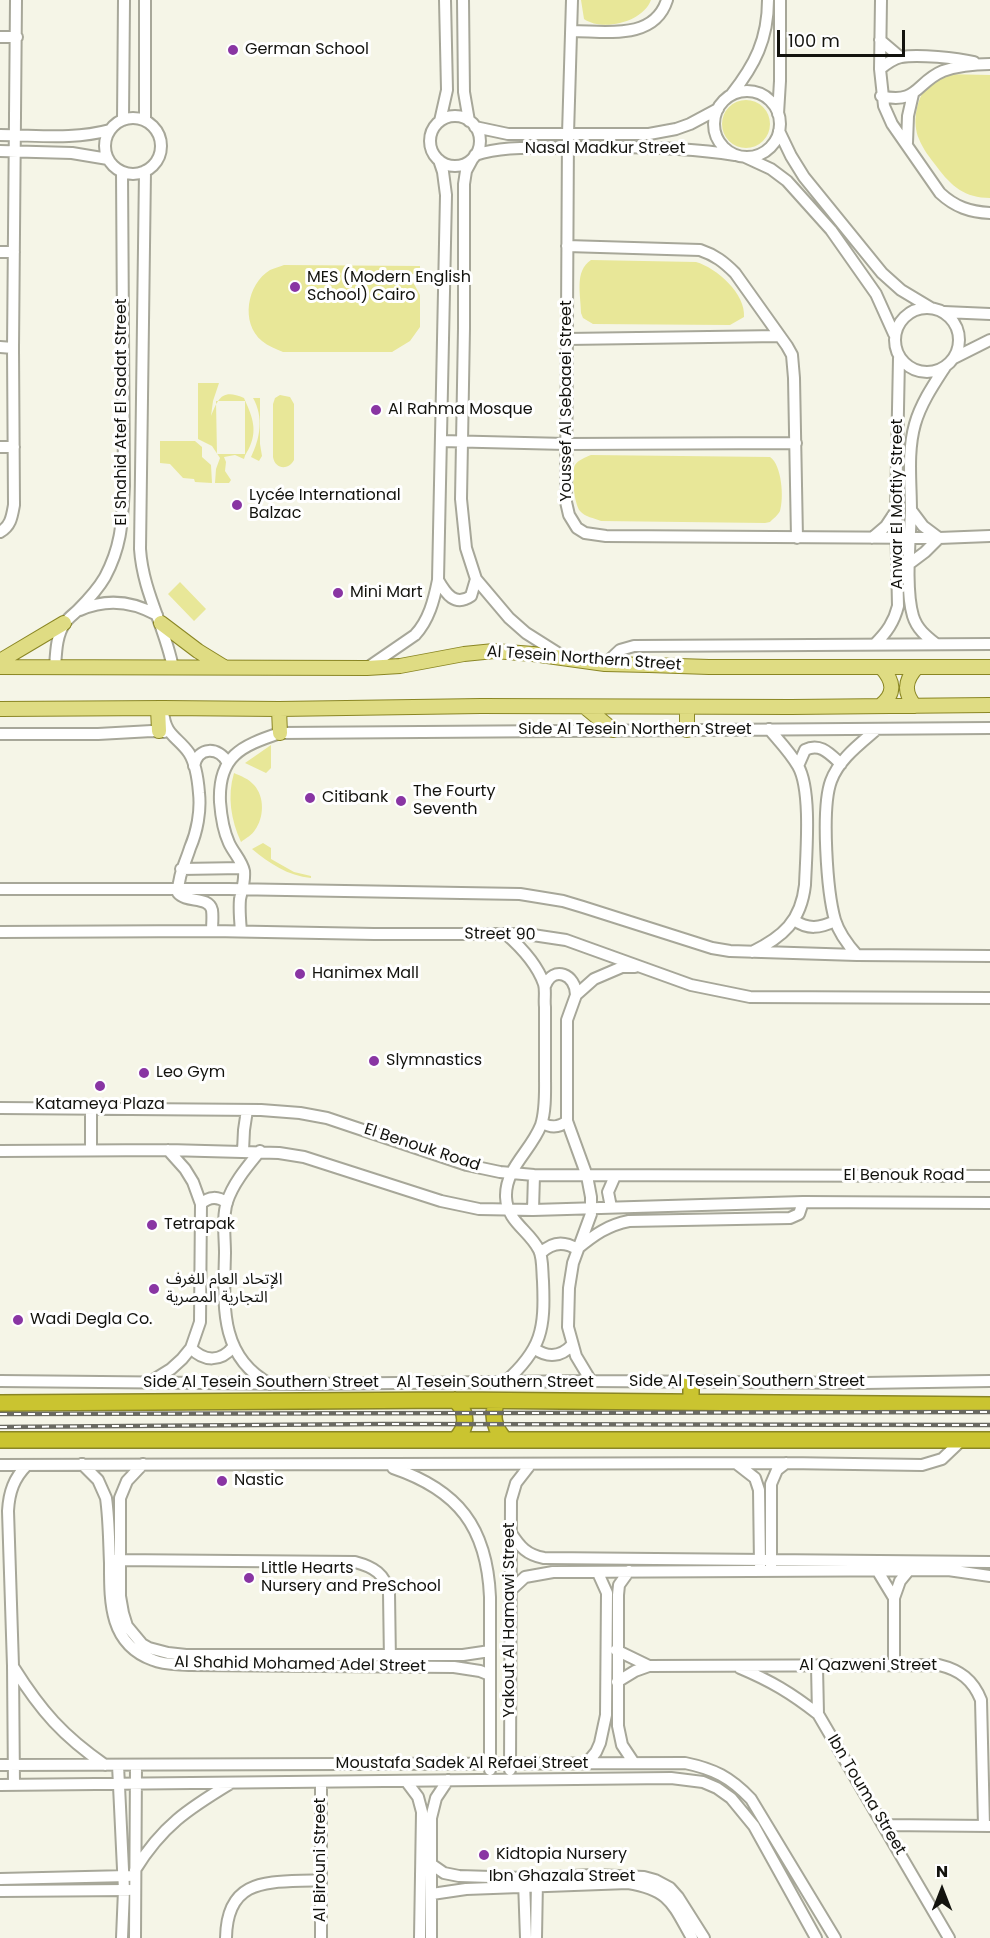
<!DOCTYPE html>
<meta charset="utf-8">
<style>
body{margin:0}
#map{position:relative;width:990px;height:1938px;overflow:hidden;background:#f5f5e7;font-family:Poppins,sans-serif}
canvas{display:block}
.north{position:absolute;left:912px;top:1860px;width:60px;height:60px;-webkit-text-stroke:4px #fff;paint-order:stroke;rotate:0deg;font-size:16px;font-weight:700;line-height:24px;text-align:center;color:#13130e}
.north::after{content:'';display:block;margin:auto;width:21px;height:27px;background:#13130e;clip-path:polygon(50% 0,100% 100%,50% 72%,0 100%)}
.scale{position:absolute;left:777px;top:30px;width:128px;height:27px;box-sizing:border-box;border:3px solid #13130e;border-top:0;padding-left:8px;font-size:18px;line-height:21px;white-space:nowrap;color:#13130e;-webkit-text-stroke:4px #fff;paint-order:stroke}
</style>
<div id="map">
<canvas width="990" height="1938"></canvas>
<div class="north">N</div>
<div class="scale">100 m</div>
</div>
<script>
const c = document.querySelector('canvas').getContext('2d');
c.lineJoin = 'round';
function fill(path, color) {
  c.fillStyle = color;
  c.fill(path, 'evenodd');
}
function strokePath(path, color, width, dash) {
  c.strokeStyle = color;
  c.lineWidth = width;
  c.lineCap = dash ? 'butt' : 'round';
  c.setLineDash(dash || []);
  c.stroke(path);
}
function drawText(font, color, halo, rows, align = 'center') {
  c.font = font + ' Poppins,"Noto Sans Arabic",sans-serif';
  c.lineWidth = 6;
  c.setLineDash([]);
  c.textBaseline = 'middle';
  c.strokeStyle = halo;
  c.fillStyle = color;
  for (const [text, x, y, turn = 0] of rows) {
    c.save();
    c.translate(x, y);
    c.rotate((+turn || 0) * Math.PI / 180);
    c.textAlign = isNaN(turn) ? turn : align;
    if (halo) c.strokeText(text, 0, 0);
    c.fillText(text, 0, 0);
    c.restore();
  }
}
fill(new Path2D(`
 M581,0H651C643,22 603,32 584,19Z
 M942,74L990,75V198C965,198 951,186 937,167C930,158 923,149 919,139C912,123 916,100 927,86C930,81 937,78 942,74Z
 M722 124a24 24 0 1 1 48 0a24 24 0 1 1-48 0Z
 M591,260L696,262C717,268 746,294 744,317L730,325L593,324L583,318L581,313C581,295 574,271 591,260Z
 M284,265L420,266V274H405L413,282L420,295V327L410,341L392,352H283C276,349 268,346 262,341C240,323 247,284 270,270C274,268 280,267 284,265Z
 M198,383H219L213,401L211,416C218,400 221,388 244,398C251,414 258,428 250,446C248,451 245,454 244,459L235,455L224,457L226,462L225,471L231,480L229,483H215L216,469L220,458L212,446L198,439ZM216,401H245V454H217Z
 M280,395L290,397L294,404V460C288,471 275,469 273,457V404L275,398Z
 M253,398H260V444L262,456L259,461L251,457C260,439 264,417 253,398Z
 M160,441H195L202,447V457L211,465L212,483L195,482L194,479L183,478L170,464L160,463Z
 M591,455L770,457C782,465 784,498 780,511C778,515 773,519 770,522L765,523L601,521C594,518 585,517 580,511C574,504 571,472 575,465C578,460 586,457 591,455Z
 M180,582L206,609L194,621L168,594Z
 M271,745V768L266,773L245,763Z
 M234,773C241,776 249,779 254,785C265,797 264,818 255,830C252,835 246,838 241,842C231,820 227,796 234,773Z
 M263,843L271,848V859L294,872L311,876V878C288,876 269,863 252,849Z`), '#e8e798');
const minor = new Path2D(`
 M145,0V120
 M463,0L464,92L469,121
 M572,0L568,134L566,502L569,515L577,528L585,533L606,536L939,538L990,536
 M881,0L880,69L884,106L892,124L940,193C955,207 970,212 990,213
 M572,31C605,31 654,41 667,0
 M0,37H17
 M880,40L900,57
 M880,69C886,64 892,59 901,57C918,54 957,58 974,62
 M714 124a33 33 0 1 1 66 0a33 33 0 1 1-66 0Z
 M731,95C755,65 768,39 768,0
 M881,96C918,105 916,82 943,71C957,66 975,64 990,64
 M778,114L780,81V0
 M430 141a25 25 0 1 1 50 0a25 25 0 1 1-50 0Z
 M105 146a28 28 0 1 1 56 0a28 28 0 1 1-56 0Z
 M123,120L124,0
 M440,121L447,90L445,0
 M475,127L508,134H649L676,129L690,124L718,109
 M779,131L791,156L804,177L882,273L901,290L931,308
 M0,135C37,135 73,140 110,130
 M907,143L908,116L913,94
 M0,151L72,153L108,159
 M475,155C502,146 530,148 557,148C616,146 677,146 735,155
 M745,157L771,169L787,181L831,230L876,294L894,334
 M473,158L466,171L464,184V328L461,499L466,548L476,579L509,618L526,633L564,657
 M145,171L140,549C143,593 165,626 173,668
 M567,246L700,250C715,255 724,262 735,273L787,346L792,355L794,378L797,538
 M0,252H14
 M895 340a32 32 0 1 1 64 0a32 32 0 1 1-64 0Z
 M944,312L990,314
 M567,339L780,336
 M0,347L13,348
 M954,358L990,340
 M441,441L566,444L796,443
 M0,447H14
 M0,532C11,526 12,516 14,505L13,348L16,0
 M872,538L886,526L896,511
 M909,564L925,552L939,538L923,526L911,510
 M438,580C446,594 455,607 471,596L476,579
 M80,610C107,598 132,601 157,615
 M875,644C887,632 894,622 898,606L896,511L899,358
 M936,644C926,636 917,629 913,616C905,589 910,540 911,511C911,482 907,452 915,424C921,403 934,384 945,367
 M605,664L620,650L634,646L990,644
 M55,668C56,654 56,635 65,623C68,618 74,614 78,610C88,600 98,589 105,577C122,545 122,522 124,486L122,172
 M367,668L415,635C429,620 434,600 438,580L446,195L443,172L439,160
 M163,711C165,736 177,736 189,753C196,764 198,780 199,793C201,811 197,832 190,848C185,864 178,876 178,893C186,903 209,896 212,910C213,917 212,924 212,931
 M0,734H98L152,731L164,732
 M194,766C198,746 219,747 227,762
 M798,766L805,750C820,742 830,754 841,764
 M181,869L243,868
 M0,889H228L520,894L563,901L583,907L712,948L730,951L857,955L990,956
 M794,920C808,930 820,928 835,921
 M241,931C240,920 239,910 240,899C242,890 245,881 244,871C242,861 233,852 229,843C223,830 221,815 220,802C218,756 241,746 280,733L990,728
 M0,932L212,931L374,934H526L566,940L691,985L750,997L990,998
 M752,952C783,937 801,921 805,885C806,856 812,790 798,766C790,752 779,741 769,729
 M857,955C848,945 839,933 835,920C827,892 821,808 831,781C839,759 860,744 877,729
 M545,986C553,965 576,974 576,995
 M0,1108L261,1110L300,1113L327,1118L467,1165L500,1172L534,1175L990,1176
 M91,1109V1150
 M542,1123C551,1128 559,1128 567,1121
 M0,1151L168,1150L279,1153L304,1157L441,1201L479,1209L533,1210L803,1202L990,1203
 M243,1151L244,1130L247,1110
 M260,1151C247,1167 233,1183 227,1202C222,1217 225,1237 225,1253C224,1303 218,1356 270,1384
 M201,1204C209,1196 218,1196 227,1203
 M611,1207L608,1192L615,1176
 M533,1210L534,1175
 M541,1253C552,1242 564,1241 577,1249C594,1235 608,1225 629,1221L790,1218L799,1214L803,1202
 M191,1348C204,1362 221,1362 233,1347
 M535,1349C548,1358 561,1357 572,1345
 M0,1381L302,1384L591,1381L865,1383L990,1381
 M591,1381L576,1356L568,1327L569,1288L573,1263L591,1214V1197L587,1176L567,1121V1020L576,995L594,979L622,967H635
 M150,1382L171,1369L182,1359L191,1348L200,1322L201,1204L193,1182L185,1169L168,1150
 M505,1382C542,1349 545,1329 543,1281C542,1271 543,1258 539,1250C529,1230 507,1222 506,1197C505,1168 531,1151 541,1125C546,1110 545,1091 545,1075C545,1052 545,1030 545,1007C544,1000 546,991 544,984C537,964 522,948 506,934
 M82,1464L98,1480L106,1498C109,1519 109,1541 110,1563C110,1602 109,1644 153,1660C164,1665 177,1664 189,1665L454,1667L480,1671L490,1675
 M143,1464L127,1481L120,1498V1596L123,1613L127,1626L142,1644L149,1648L168,1653L186,1655H463L490,1651
 M737,1464L755,1478L759,1490L760,1565
 M0,1465L786,1463L922,1465L942,1459L963,1439
 M393,1468C458,1490 487,1527 490,1597V1770
 M511,1533C520,1547 527,1555 544,1558L990,1562
 M115,1560L355,1562C374,1567 385,1574 389,1593L390,1662
 M771,1565V1484L777,1470L786,1463
 M877,1570L894,1598
 M629,1571L619,1585L618,1595V1726L622,1745L634,1763
 M510,1591L525,1577L553,1572L948,1570L990,1576
 M616,1650L649,1666
 M894,1665V1598L900,1581L909,1570
 M817,1666L818,1714
 M14,1668C41,1711 63,1736 105,1765
 M740,1668C771,1681 791,1693 818,1714L949,1938
 M617,1682L635,1671L649,1666L939,1665C960,1670 973,1680 981,1700L984,1826
 M587,1763L596,1752L600,1743L606,1715L607,1593L598,1573
 M0,1765L685,1763C714,1769 730,1777 751,1799L835,1938
 M118,1765L124,1890L122,1938
 M510,1770L511,1500L516,1483L530,1465
 M406,1781L418,1797L422,1812L420,1938
 M321,1782V1938
 M0,1785L671,1778L703,1782L717,1788L731,1798L754,1826L816,1938
 M14,1785L13,1666L8,1511C9,1492 14,1478 27,1465
 M883,1825L990,1826
 M431,1864L444,1873L459,1876L524,1878L594,1875L644,1877L655,1880L670,1888L678,1897L704,1938
 M135,1870C162,1826 188,1809 231,1783
 M0,1879L128,1876
 M524,1881L526,1938
 M0,1891L129,1890
 M432,1894L466,1889L628,1883C670,1890 672,1903 692,1938
 M135,1938L136,1765
 M226,1938C227,1874 273,1883 321,1880
 M431,1938V1818L436,1798L448,1780
 M536,1938L537,1881`);
const major = new Path2D(`
 M161,623L198,651L224,667
 M0,661L64,623
 M0,667L367,668L400,666L464,654L494,651L533,654L605,664L649,665L709,667H990
 M880,706C896,694 894,681 881,667
 M915,706C903,692 905,680 917,667
 M585,707L613,730
 M687,707V730
 M158,708L159,731
 M0,709L163,708L279,709L481,706L791,707L990,705
 M279,709L280,733`);
const highway = new Path2D(`
 M455,1400C468,1412 468,1428 455,1440
 M497,1401C491,1416 494,1428 505,1440
 M691,1402V1382
 M0,1403L455,1400L990,1405
 M0,1440H990`);
strokePath(minor, '#a7a799', 14);
strokePath(major, '#8a8624', 16);
strokePath(highway, '#8a8624', 18);
strokePath(minor, '#fff', 10);
strokePath(major, '#dfdc83', 14);
strokePath(highway, '#cac430', 15);
const rail = new Path2D(`
 M0,1414L990,1412
 M0,1427L383,1424L990,1425`);
strokePath(rail, '#6a6a62', 4.5);
strokePath(rail, '#fff', 2, [7]);
for (const [x, y, r, color] of [
 [233,50,6,"#8935a3"],
 [295,287,6,"#8935a3"],
 [376,410,6,"#8935a3"],
 [237,505,6,"#8935a3"],
 [338,593,6,"#8935a3"],
 [310,798,6,"#8935a3"],
 [401,801,6,"#8935a3"],
 [300,974,6,"#8935a3"],
 [374,1061,6,"#8935a3"],
 [144,1073,6,"#8935a3"],
 [100,1086,6,"#8935a3"],
 [152,1225,6,"#8935a3"],
 [154,1289,6,"#8935a3"],
 [18,1320,6,"#8935a3"],
 [222,1481,6,"#8935a3"],
 [249,1578,6,"#8935a3"],
 [484,1855,6,"#8935a3"]
]) {
  const dot = new Path2D();
  dot.arc(x, y, r, 0, 2 * Math.PI);
  c.fillStyle = color;
  c.fill(dot);
  strokePath(dot, '#fff', 2);
}
drawText('16px', '#13130e', '#fff', [
 ["German School",245,50],
 ["MES (Modern English",307,278],
 ["School) Cairo",307,296],
 ["Al Rahma Mosque",388,410],
 ["Lycée International",249,496],
 ["Balzac",249,514],
 ["Mini Mart",350,593],
 ["The Fourty",413,792],
 ["Seventh",413,810],
 ["Citibank",322,798],
 ["Hanimex Mall",312,974],
 ["Slymnastics",386,1061],
 ["Leo Gym",156,1073],
 ["Katameya Plaza",100,1105,"center"],
 ["Tetrapak",164,1225],
 ["الإتحاد العام للغرف",166,1280],
 ["التجارية المصرية",166,1298],
 ["Wadi Degla Co.",30,1320],
 ["Nastic",234,1481],
 ["Little Hearts",261,1569],
 ["Nursery and PreSchool",261,1587],
 ["Kidtopia Nursery",496,1855]
], 'left');
drawText('16px', '#13130e', '#fff', [
 ["Nasal Madkur Street",605,149],
 ["Youssef Al Sebaaei Street",567,401,-90],
 ["El Shahid Atef El Sadat Street",122,412,-90],
 ["Anwar El Moftiy Street",898,504,-90],
 ["Al Tesein Northern Street",584,659,4],
 ["Side Al Tesein Northern Street",635,730],
 ["Street 90",500,935,1],
 ["El Benouk Road",422,1148,18],
 ["El Benouk Road",904,1176],
 ["Side Al Tesein Southern Street",747,1382],
 ["Side Al Tesein Southern Street",261,1383],
 ["Al Tesein Southern Street",495,1383],
 ["Yakout Al Hamawi Street",510,1620,-90],
 ["Al Shahid Mohamed Adel Street",300,1665,1],
 ["Al Qazweni Street",868,1666],
 ["Moustafa Sadek Al Refaei Street",462,1764],
 ["Ibn Touma Street",866,1795,59],
 ["Al Birouni Street",321,1860,-90],
 ["Ibn Ghazala Street",562,1877]
]);
</script>
